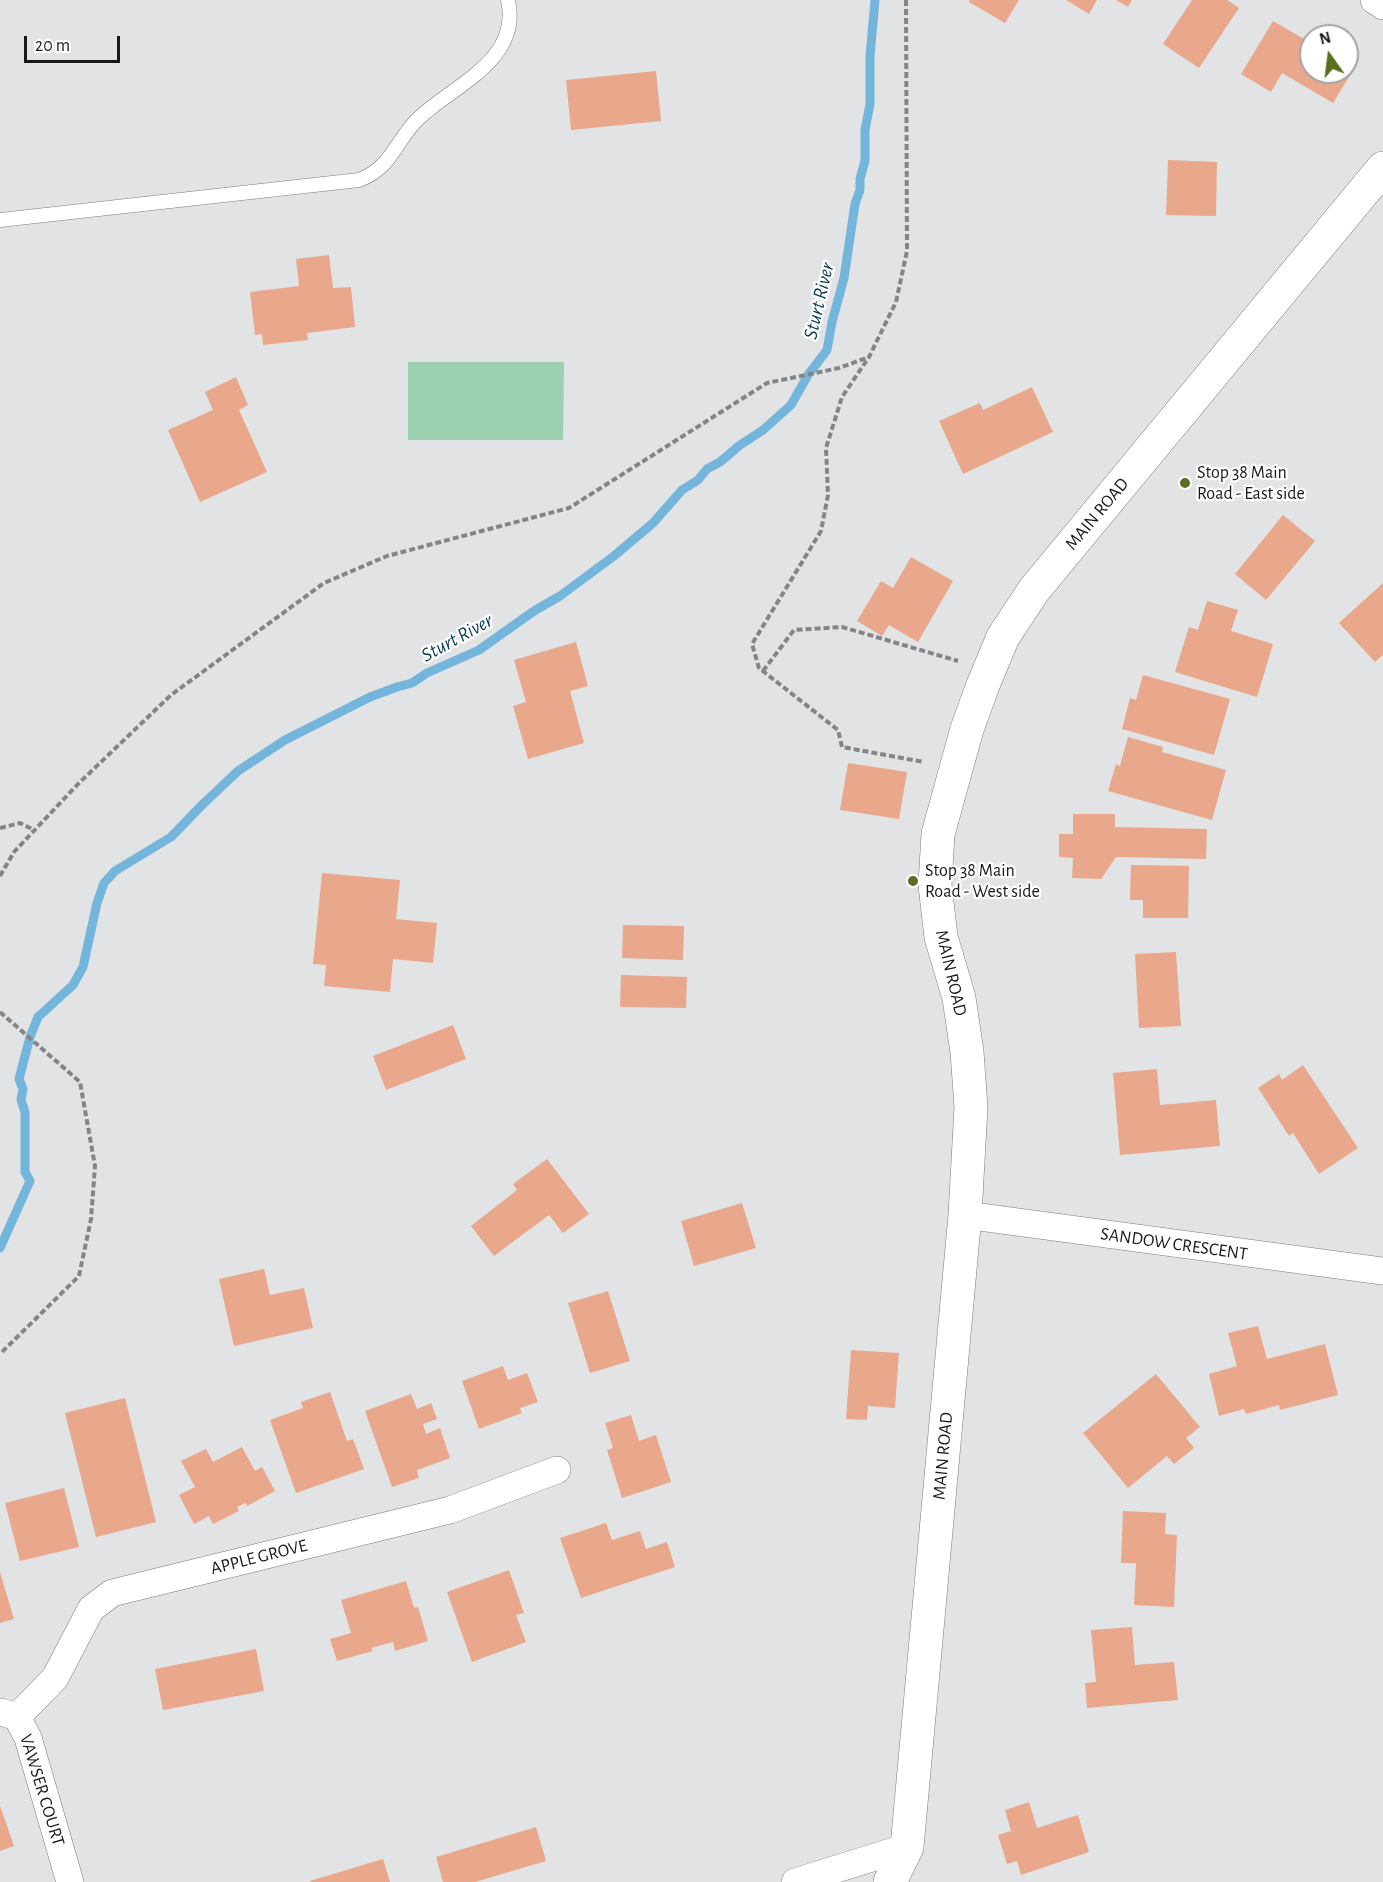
<!DOCTYPE html>
<style>
body{margin:0}
#map{position:relative;width:1383px;height:1882px;overflow:hidden;background:#e1e3e5;font-family:"Alegreya Sans",sans-serif}
canvas{display:block}
.north{position:absolute;left:1299px;top:24px;width:60px;height:60px;box-sizing:border-box;background:#fff;border:2px solid #a3a3a3;border-radius:50%;rotate:346deg;font-size:16px;font-weight:700;line-height:24px;text-align:center;color:#19191a}
.north::after{content:'';display:block;margin:auto;width:21px;height:27px;background:#596f1f;clip-path:polygon(50% 0,100% 100%,50% 72%,0 100%)}
.scale{position:absolute;left:24px;top:36px;width:96px;height:27px;box-sizing:border-box;border:3px solid #19191a;border-top:0;padding-left:8px;font-size:18px;line-height:21px;white-space:nowrap;color:#19191a;-webkit-text-stroke:4px #fff;paint-order:stroke}
</style>
<div id="map">
<canvas width="1383" height="1882"></canvas>
<div class="north">N</div>
<div class="scale">20 m</div>
</div>
<script>
const c = document.querySelector('canvas').getContext('2d');
c.lineJoin = 'round';
function fill(path, color) {
  c.fillStyle = color;
  c.fill(path, 'evenodd');
}
function strokePath(path, color, width, dash) {
  c.strokeStyle = color;
  c.lineWidth = width;
  c.lineCap = dash ? 'butt' : 'round';
  c.setLineDash(dash || []);
  c.stroke(path);
}
function drawText(font, color, halo, rows, align = 'center') {
  c.font = font + ' "Alegreya Sans",sans-serif';
  c.lineWidth = 4.5;
  c.setLineDash([]);
  c.textBaseline = 'middle';
  c.strokeStyle = halo;
  c.fillStyle = color;
  for (const [text, x, y, turn = 0] of rows) {
    c.save();
    c.translate(x, y);
    c.rotate((+turn || 0) * Math.PI / 180);
    c.textAlign = isNaN(turn) ? turn : align;
    if (halo) c.strokeText(text, 0, 0);
    c.fillText(text, 0, 0);
    c.restore();
  }
}
fill(new Path2D(`
 M408,362H564L563,440H408Z`), '#9cd0b0');
strokePath(new Path2D(`
 M0,1248L30,1181L25,1172V1112L21,1100L23,1089L19,1079L30,1037L38,1017L73,985L83,967L97,903L104,883L115,871L171,837L203,804L238,771L285,740L370,697L397,687L412,683L427,673L479,650L534,611L560,596L614,556L653,523L682,490L698,480L707,469L720,462L740,445L763,430L791,405L808,375L827,350L832,322L844,278L855,204L860,190V179L865,161V130L870,104V56L875,0`), '#74b5db', 9);
fill(new Path2D(`
 M970,0H1019L1005,23L969,2Z
 M1066,0H1097L1089,14Z
 M1116,0H1132L1128,7Z
 M1192,0H1227L1239,8L1199,68L1163,44Z
 M1273,21L1311,43V72H1347V65L1354,69L1333,103L1282,73L1271,92L1241,74Z
 M656,71L661,121L571,130L566,80Z
 M1168,160L1217,162L1216,216L1166,215Z
 M329,255L333,288L351,287L355,327L307,333L308,340L263,345L262,334L255,335L250,292L299,286L296,259Z
 M236,377L248,405L239,410L267,472L200,502L168,430L213,410L205,392Z
 M1032,387L1053,432L963,474L939,421L980,403L983,410Z
 M1283,515L1315,541L1266,600L1235,574Z
 M911,557L953,581L918,642L889,625L882,636L857,621L881,581L893,588Z
 M1383,583V655L1375,662L1339,623Z
 M1207,601L1238,610L1231,631L1273,644L1257,697L1175,672L1189,627L1198,630Z
 M576,642L588,686L570,691L584,743L528,759L513,706L526,702L514,660Z
 M1143,675L1230,699L1214,755L1122,729L1130,698L1136,700Z
 M1128,737L1163,747L1162,752L1226,770L1212,820L1108,791L1116,764L1120,766Z
 M848,763L907,772L899,819L840,810Z
 M1073,814H1115V827L1207,829L1206,859L1116,857L1101,879L1072,878L1073,858L1059,857V834H1073Z
 M1131,865L1189,866L1188,918H1143V900H1130Z
 M322,873L400,880L396,919L437,923L433,963L393,959L390,992L324,986L326,965L313,964Z
 M623,925L684,926L683,960L622,958Z
 M1176,952L1181,1026L1139,1028L1135,954Z
 M621,975L687,977L686,1008L620,1007Z
 M453,1025L466,1059L386,1090L373,1056Z
 M1303,1065L1358,1148L1319,1174L1293,1133L1289,1136L1258,1088L1279,1074L1282,1080Z
 M1157,1069L1160,1105L1216,1100L1220,1146L1120,1155L1113,1073Z
 M547,1159L589,1214L563,1233L549,1215L494,1256L471,1226L517,1190L513,1184Z
 M742,1203L756,1248L694,1266L681,1221Z
 M264,1269L270,1295L304,1288L313,1328L234,1346L219,1279Z
 M608,1291L630,1361L590,1373L568,1303Z
 M1258,1326L1267,1359L1325,1344L1338,1395L1280,1410L1279,1405L1246,1414L1244,1409L1219,1416L1209,1374L1237,1366L1228,1333Z
 M851,1350L899,1353L895,1408L868,1406L867,1420L846,1419Z
 M503,1366L508,1380L527,1373L538,1402L520,1408L522,1413L479,1429L462,1381Z
 M1156,1374L1200,1427L1186,1438L1194,1448L1174,1464L1167,1456L1128,1488L1083,1433Z
 M330,1392L347,1441L353,1439L364,1469L296,1493L270,1420L303,1408L301,1402Z
 M411,1394L417,1409L431,1403L437,1419L423,1424L426,1434L440,1428L450,1458L417,1470L419,1478L392,1487L365,1411Z
 M125,1398L156,1522L96,1537L65,1413Z
 M631,1415L639,1441L656,1435L671,1482L622,1498L607,1450L613,1448L605,1423Z
 M242,1447L255,1471L262,1467L275,1491L247,1506L246,1503L237,1507L239,1511L213,1524L209,1516L194,1524L179,1495L195,1487L181,1461L206,1449L213,1462Z
 M64,1488L79,1547L20,1561L5,1503Z
 M1123,1511L1166,1513L1165,1534L1177,1535L1174,1607L1134,1605L1136,1563H1121Z
 M606,1523L612,1540L640,1531L646,1549L667,1542L675,1567L581,1598L560,1538Z
 M509,1570L524,1613L516,1615L526,1642L472,1662L447,1592Z
 M0,1572L14,1619L0,1623Z
 M406,1581L414,1608L418,1607L428,1641L395,1651L393,1642L371,1648L373,1651L337,1661L330,1639L351,1633L341,1600Z
 M1132,1627L1135,1665L1174,1662L1178,1700L1087,1708L1085,1683L1096,1682L1091,1630Z
 M256,1649L264,1691L163,1710L155,1669Z
 M1029,1802L1037,1828L1078,1815L1089,1852L1021,1875L1017,1861L1007,1864L998,1835L1011,1831L1005,1810Z
 M0,1806L14,1846L0,1851Z
 M536,1827L546,1861L475,1882H443L436,1857Z
 M383,1859L390,1882H310V1881Z`), '#e9a88c');
const lane = new Path2D(`
 M0,220L359,180C391,168 394,144 416,121C450,86 522,62 508,0`);
const street = new Path2D(`
 M1374,0L1383,6
 M965,1215L1383,1271
 M1,1712L17,1717L28,1738L70,1882
 M17,1717L55,1678L91,1609L112,1593L450,1510L557,1470
 M795,1882L907,1847`);
const secondary = new Path2D(`
 M890,1882L907,1847L965,1215L971,1107L967,1052L959,998L941,937L935,885L938,834L967,729L983,685L1003,637L1034,590L1383,168`);
strokePath(lane, '#797b7d', 15);
strokePath(street, '#797b7d', 28);
strokePath(secondary, '#797b7d', 34);
strokePath(new Path2D(`
 M906,0L907,251L896,302L869,357L842,397L826,448L828,495L821,531L752,644L759,668L838,730L842,747L924,762
 M763,671L794,630L842,627L958,661
 M0,828L20,823L34,830
 M0,876L14,852L78,784L171,695L324,583L387,556L569,508L767,383L839,368L869,357
 M0,1012L80,1082L95,1166L91,1219L79,1276L0,1354`), '#848586', 4, [6, 3]);
strokePath(lane, '#fff', 14);
strokePath(street, '#fff', 27);
strokePath(secondary, '#fff', 33);
for (const [x, y, r, color] of [
 [1185,483,6,"#596f1f"],
 [913,881,6,"#596f1f"]
]) {
  const dot = new Path2D();
  dot.arc(x, y, r, 0, 2 * Math.PI);
  c.fillStyle = color;
  c.fill(dot);
  strokePath(dot, '#fff', 2);
}
drawText('18px', '#19191a', '#fff', [
 ["Stop 38 Main",1197,473],
 ["Road - East side",1197,494],
 ["Stop 38 Main",925,871],
 ["Road - West side",925,892]
], 'left');
drawText('18px', '#19191a', '#fff', [
 ["MAIN ROAD",1097,514,-50],
 ["MAIN ROAD",951,973,77],
 ["SANDOW CRESCENT",1174,1244,8],
 ["MAIN ROAD",943,1456,-85],
 ["APPLE GROVE",259,1557,-14],
 ["VAWSER COURT",42,1790,73]
]);
drawText('italic 20px', '#043c56', '#fff', [
 ["Sturt River",819,301,-77],
 ["Sturt River",457,638,-29]
]);
</script>
